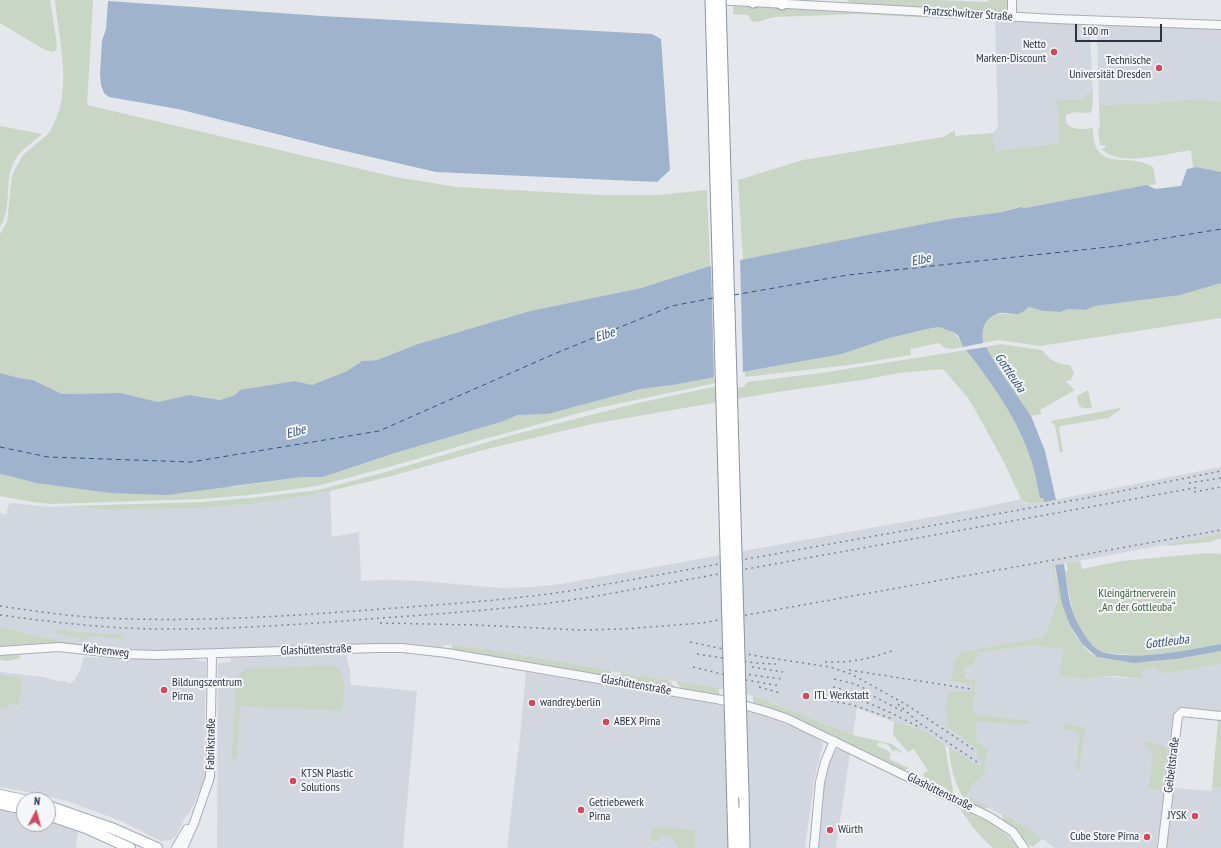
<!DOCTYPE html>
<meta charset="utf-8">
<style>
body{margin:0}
#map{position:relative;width:1221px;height:848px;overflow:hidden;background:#e4e7ec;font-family:"PT Sans Narrow",sans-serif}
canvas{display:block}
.north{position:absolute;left:16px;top:792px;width:40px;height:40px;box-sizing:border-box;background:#f4f6f9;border:1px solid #a4a8b1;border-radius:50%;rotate:6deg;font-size:11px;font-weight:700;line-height:16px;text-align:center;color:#2b3445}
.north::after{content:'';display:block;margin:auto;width:14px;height:18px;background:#d1495b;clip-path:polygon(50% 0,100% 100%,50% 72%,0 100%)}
.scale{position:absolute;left:1075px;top:24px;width:87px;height:18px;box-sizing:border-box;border:2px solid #2b3445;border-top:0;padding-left:5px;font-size:12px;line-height:14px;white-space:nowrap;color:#2b3445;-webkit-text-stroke:3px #f4f6f9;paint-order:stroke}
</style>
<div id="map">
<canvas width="1221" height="848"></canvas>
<div class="north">N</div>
<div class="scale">100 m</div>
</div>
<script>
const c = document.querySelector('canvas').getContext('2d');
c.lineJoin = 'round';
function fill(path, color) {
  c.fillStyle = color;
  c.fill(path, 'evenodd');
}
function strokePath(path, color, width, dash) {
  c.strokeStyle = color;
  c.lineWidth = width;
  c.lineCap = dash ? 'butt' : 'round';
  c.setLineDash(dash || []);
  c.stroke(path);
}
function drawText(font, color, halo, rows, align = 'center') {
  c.font = font + ' "PT Sans Narrow",sans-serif';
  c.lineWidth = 4;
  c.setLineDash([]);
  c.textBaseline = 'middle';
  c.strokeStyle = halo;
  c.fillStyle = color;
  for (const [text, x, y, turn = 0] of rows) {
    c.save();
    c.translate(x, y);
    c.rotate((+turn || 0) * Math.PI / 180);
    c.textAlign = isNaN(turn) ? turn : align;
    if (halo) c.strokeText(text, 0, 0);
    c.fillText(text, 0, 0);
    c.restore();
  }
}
fill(new Path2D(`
 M995,19L1080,24L1087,30L1090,37L1093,93H1086V99L1057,100L1058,143L996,151L993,133L998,126Z
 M1108,25L1221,29V102L1192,99L1167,102L1099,105L1097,30L1103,26Z
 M1221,467V534L1052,566L1058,600L1044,637L961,653L958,656L951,681L973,685V692L945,709L948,727L979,751L982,762L980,767L945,745L939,739L914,727L894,722L857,708L853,735L778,705L750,695L706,686L602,670L487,649L452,645H444L442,648L402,644H376L156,651L91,646L33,635L0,626V513L6,515L9,504L12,503L50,507L69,506L108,510L203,508L252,504L330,491L332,537L359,532L361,581L385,580L421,581L501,588L534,587L561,584L976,509L1021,499L1024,503L1030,504L1044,502Z
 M1037,646L1064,649L1091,679L1101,676L1142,679L1141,670L1157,668L1160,674L1221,664V714L1175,709L1162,830L1158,834L1157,848H1055L1026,827L967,797L974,783L985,773L977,742L974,704L976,680L965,678V667L973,666L978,653L1020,647Z
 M346,654L348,664L350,670L351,685L417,691L403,848H217L218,664L219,663L231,662V658Z
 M84,657L142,659H191L206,662L204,764L207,765L206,777L188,816L186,815L176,836L170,840L161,841L121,821L67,801L39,794L0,787V672L43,677L59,681H66L69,684L75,680L76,677L80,670Z
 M526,672L704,702L758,714L793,727L819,739L823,743V746L817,766L814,782L805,848H507L521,728Z
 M839,749L850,754L836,848H817L823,783L831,755L834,751Z
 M1212,787L1221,788V848H1165L1172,790L1175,788L1211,791Z
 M0,811L24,815V824H48V822L66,827L78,832L76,847L80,848H0Z`), '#d2d6de');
fill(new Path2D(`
 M0,0H50L57,45L56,50L53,52L45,50L0,23Z
 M55,0H93L87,105L395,177L457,187L600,195H659L707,190L710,266L641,288L530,311L418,344L377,360L362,361L347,371L312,385L295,381L235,395L220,400L189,395L158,402L121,393L62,394L33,380L19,378L0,373V234L7,222L12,176L15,169L23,155L48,134C75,94 59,44 55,0Z
 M847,0H936L988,2L989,0H1008L1007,9L1000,12L852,4Z
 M733,6L810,8L831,11L845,10L954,16V19L859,14L774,17L757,22L752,21L748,15L733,14Z
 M1086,93H1093L1092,111L1089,113L1075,112L1066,115V123C1073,130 1083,130 1093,128C1092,175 1130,151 1153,167L1156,184L1025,208L1017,207L1002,212L949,219L743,260L738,180L803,160L943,137L955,130V136L993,133L996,151L1058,143L1057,100L1086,99Z
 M1192,99L1221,102V172L1197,167L1193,168L1191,150C1170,153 1118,168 1102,149L1105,148V145H1100L1098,128L1100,127L1099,105L1167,102Z
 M0,126L42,134C33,143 21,149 15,160C3,180 13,208 0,227Z
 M1218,283H1221V318L1040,346L999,340L983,343C983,339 982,334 983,330C985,315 1001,311 1013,315L1029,307L1043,311L1060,312L1068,309L1085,310L1095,306L1146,299Z
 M939,327C954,331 957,333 963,347C953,349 946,351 939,343L910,349L911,355L849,365L745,377V372L842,354L886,339L927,329Z
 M1000,344L1042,350C1050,360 1056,364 1070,365L1074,373L1070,381L1068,380L1066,382L1075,390L1040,410L1041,414L1031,416L999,369L986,347Z
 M966,350C992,382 1016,418 1030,456C1035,469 1037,484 1040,498H1043L1044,502C1035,503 1027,506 1021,499L1005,464L978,415L968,398L943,369L899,373L862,380L777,392L592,424L483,450L388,477L330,491L298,497L252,504L203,508L108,510L69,506L202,502L251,498L318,490L382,473L512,435L638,403L713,387H716L718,391L744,387L747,382L821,373Z
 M715,377L716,383L598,408L488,438L389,467L317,486L250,495L201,499L51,504L33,502L0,496V474L14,477L233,487L302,477H323L395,453L501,422L518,415L548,414L641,389L672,385Z
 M1088,390L1092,408C1080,409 1078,408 1077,396Z
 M1120,408V410L1108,418L1060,426L1059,428L1063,452H1060L1055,426L1051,421Z
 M1221,534V538L1210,542L1164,546L1169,544Z
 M1208,553L1221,554V644C1188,650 1144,659 1111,653C1108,653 1103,653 1099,651C1075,636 1069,596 1065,571H1068L1066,563L1080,561L1082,569L1121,561Z
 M1054,565L1058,586H1059C1063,609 1074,646 1097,657C1100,658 1105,659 1109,659C1146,667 1184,658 1221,651V664L1160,674L1157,668L1142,670V679L1118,676H1101L1091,679L1059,676L1063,649L1037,646L1020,647L978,653L973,666L965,667V678L976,680L974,704L975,715L1030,721V724L976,722L977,742L987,749L985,773L974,783L967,796L990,808H986L984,810C979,807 971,805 967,801C956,792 949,761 949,747L980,767L982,762L976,756L979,751L948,727L945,709L949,692H972L973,685L951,681C952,672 955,660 961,652L1044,637L1058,600L1052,566Z
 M0,626L33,635L91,646L65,643L0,646Z
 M53,630L123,635L124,639L89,636L84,640L55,633Z
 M452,645L487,649L612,671V672L605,676L451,650Z
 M19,654L20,658L8,661L0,660V655Z
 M331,665C350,672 343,696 342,711L240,706L237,759L232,758L235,682C237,675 240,672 247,669Z
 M622,673L668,680L676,688L615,678V677Z
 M0,675L22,678L19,705L9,704L8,709L0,708Z
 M676,681L719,688V696L682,690Z
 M753,696L778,705L853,735L892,744L904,754L896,750L893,751L888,745L879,742L877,746L887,750L891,754L889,759L909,768L904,770L800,720L753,703Z
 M1218,720L1221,721V788L1212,787Z
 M894,722C913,726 931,732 945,745L948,764L953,790V795L946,792L947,789L942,786L940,789L927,782L923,774L928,771L914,749L908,752L893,735Z
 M1064,724L1085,727L1079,771H1076L1079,735L1072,730L1063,729Z
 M1146,742C1156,743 1164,744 1170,752L1166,791L1149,789L1153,751L1145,748Z
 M960,808C981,819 1004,827 1018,848H993C980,837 968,822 960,808Z
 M1002,814L1026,827L1042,838L1038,843L1033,847C1021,842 1013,828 1003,820Z
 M653,827L695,830V848H678V844L672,839L670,835H660L659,842L650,840Z`), '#c9d6c5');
fill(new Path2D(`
 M108,1L322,16L652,34L661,39L670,170L657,182L436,172L332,148L178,109L109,97L104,93L101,85L100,74L102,41L106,29Z
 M1197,167L1221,172V283L1180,295L1095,306L1085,310L1068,309L1060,312L1043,311L1029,307C1025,310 1022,313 1018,314C1013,315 1011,313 1006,313C996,311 984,320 983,330C982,334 983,339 983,343L963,347L958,335L953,332L939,327L927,329L886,339L842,354L672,385L641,389L548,414L518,415L501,422L395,453L323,477H302L167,495L110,493L36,483L14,477L0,474V373L19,378L33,380L62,394L121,393L158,402L189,395L220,400L235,395L240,390L295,381L312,385L347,371L362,361L377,360L418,344L530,311L641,288L710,266L949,219L1002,212L1020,207L1025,208L1147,185L1155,189L1181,186L1187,169Z
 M986,347L999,369L1031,416L1045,451L1056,500L1044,502L1043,498H1040C1037,485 1035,470 1030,457C1018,420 990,380 966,350Z
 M1064,564C1066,577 1067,590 1070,603C1074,617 1086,644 1100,651C1103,653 1109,653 1112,654C1145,659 1189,650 1221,644V651L1177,659L1134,663L1097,657L1082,644L1070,625L1062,604L1055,565Z`), '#9fb4cc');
fill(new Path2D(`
 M740,258L743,374L714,379L711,264Z`), '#e4e7ec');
strokePath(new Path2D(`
 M734,295L848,275L1118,246L1221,229
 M0,447L48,457L191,462L379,431L554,354L672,306L713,298`), '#34527a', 1, [5, 4]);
const minor = new Path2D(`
 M715,0L1055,19L1221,25
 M1012,17V0
 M0,651L59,647L122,654L158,655L376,648H402L447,653L716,699L740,704L768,712L788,719L990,817L1013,832L1024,848
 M176,848L187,829
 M183,848L194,823L210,777L212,654
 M814,848L820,782L825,762L834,741
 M1162,848L1178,716L1182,712L1221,716`);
const major = new Path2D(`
 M0,795L24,800
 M0,804L24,809
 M48,806L114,829L157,848
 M48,815L86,828L130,848`);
const highway = new Path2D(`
 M776,0L782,4
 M753,2L754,0
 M743,794L744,848
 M733,808L734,848`);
strokePath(minor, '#a9aeb7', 10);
strokePath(major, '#a3abb8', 12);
strokePath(highway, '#8b94a3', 13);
strokePath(minor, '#f7f8fa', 8);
strokePath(major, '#fff', 10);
strokePath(highway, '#fff', 11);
strokePath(new Path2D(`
 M1189,483L1221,478
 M1194,492L1221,487
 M0,606C34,611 68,616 102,618C192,622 278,617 368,610C435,605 502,601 569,591L1097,496L1221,471
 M0,615C51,622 102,628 154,629C228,630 306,624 381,618C453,613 525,608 597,596L1200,487
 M380,623L476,625L580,630L624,629L702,623L1221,530
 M690,642L757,656L830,667L851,674L907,705L976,751
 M697,654L755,663L776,664
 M825,662C850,663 871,659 894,650
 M693,667L746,680L781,686
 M752,667L783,672
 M849,670L971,689
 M737,673L782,679
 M834,679L855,684L868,690
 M759,687L780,693
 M833,687L875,697L902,711
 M832,693C864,698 891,713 919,727
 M831,701L853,705L893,719
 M898,704L918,722L980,764`), '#7d8696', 1.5, [2, 4]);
const highwayBridge = new Path2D(`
 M711,0L733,808
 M720,0L743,794`);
strokePath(highwayBridge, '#8b94a3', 13, []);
strokePath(highwayBridge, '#fff', 11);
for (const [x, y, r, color] of [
 [1054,52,4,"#d1495b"],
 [1159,68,4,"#d1495b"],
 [164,690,4,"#d1495b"],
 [806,696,4,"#d1495b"],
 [532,703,4,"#d1495b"],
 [606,722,4,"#d1495b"],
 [293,781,4,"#d1495b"],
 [581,810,4,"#d1495b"],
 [1195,816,4,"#d1495b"],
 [830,830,4,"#d1495b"],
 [1147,837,4,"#d1495b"]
]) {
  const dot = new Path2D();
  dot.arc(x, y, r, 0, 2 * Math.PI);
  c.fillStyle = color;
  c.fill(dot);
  strokePath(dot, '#f4f6f9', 1.5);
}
drawText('12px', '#2b3445', '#f4f6f9', [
 ["Pratzschwitzer Straße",968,14,4],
 ["Glashüttenstraße",316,650,-2],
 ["Kahrenweg",106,651,6],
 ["Glashüttenstraße",636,685,10],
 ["Fabrikstraße",211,744,-89],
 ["Geibeltstraße",1172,765,-83],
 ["Glashüttenstraße",940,792,26]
]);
drawText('12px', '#2b3445', '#f4f6f9', [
 ["Netto",1046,45,"right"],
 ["Marken-Discount",1046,59,"right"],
 ["Technische",1151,61,"right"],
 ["Universität Dresden",1151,75,"right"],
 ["Bildungszentrum",172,683],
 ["Pirna",172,697],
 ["ITL Werkstatt",814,696],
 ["wandrey.berlin",540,703],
 ["ABEX Pirna",614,722],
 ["KTSN Plastic",301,774],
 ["Solutions",301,788],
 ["Getriebewerk",589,803],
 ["Pirna",589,817],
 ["JYSK",1187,816,"right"],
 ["Würth",838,830],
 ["Cube Store Pirna",1139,837,"right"]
], 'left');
drawText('12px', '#3f6138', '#f4f6f9', [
 ["Kleingärtnerverein",1137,594],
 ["„An der Gottleuba“",1137,608]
]);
drawText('italic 13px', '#34527a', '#f4f6f9', [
 ["Elbe",921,260,-12],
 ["Elbe",605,335,-18],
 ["Gottleuba",1010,373,56],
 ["Elbe",296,432,-16],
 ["Gottleuba",1167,642,-7]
]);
</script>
